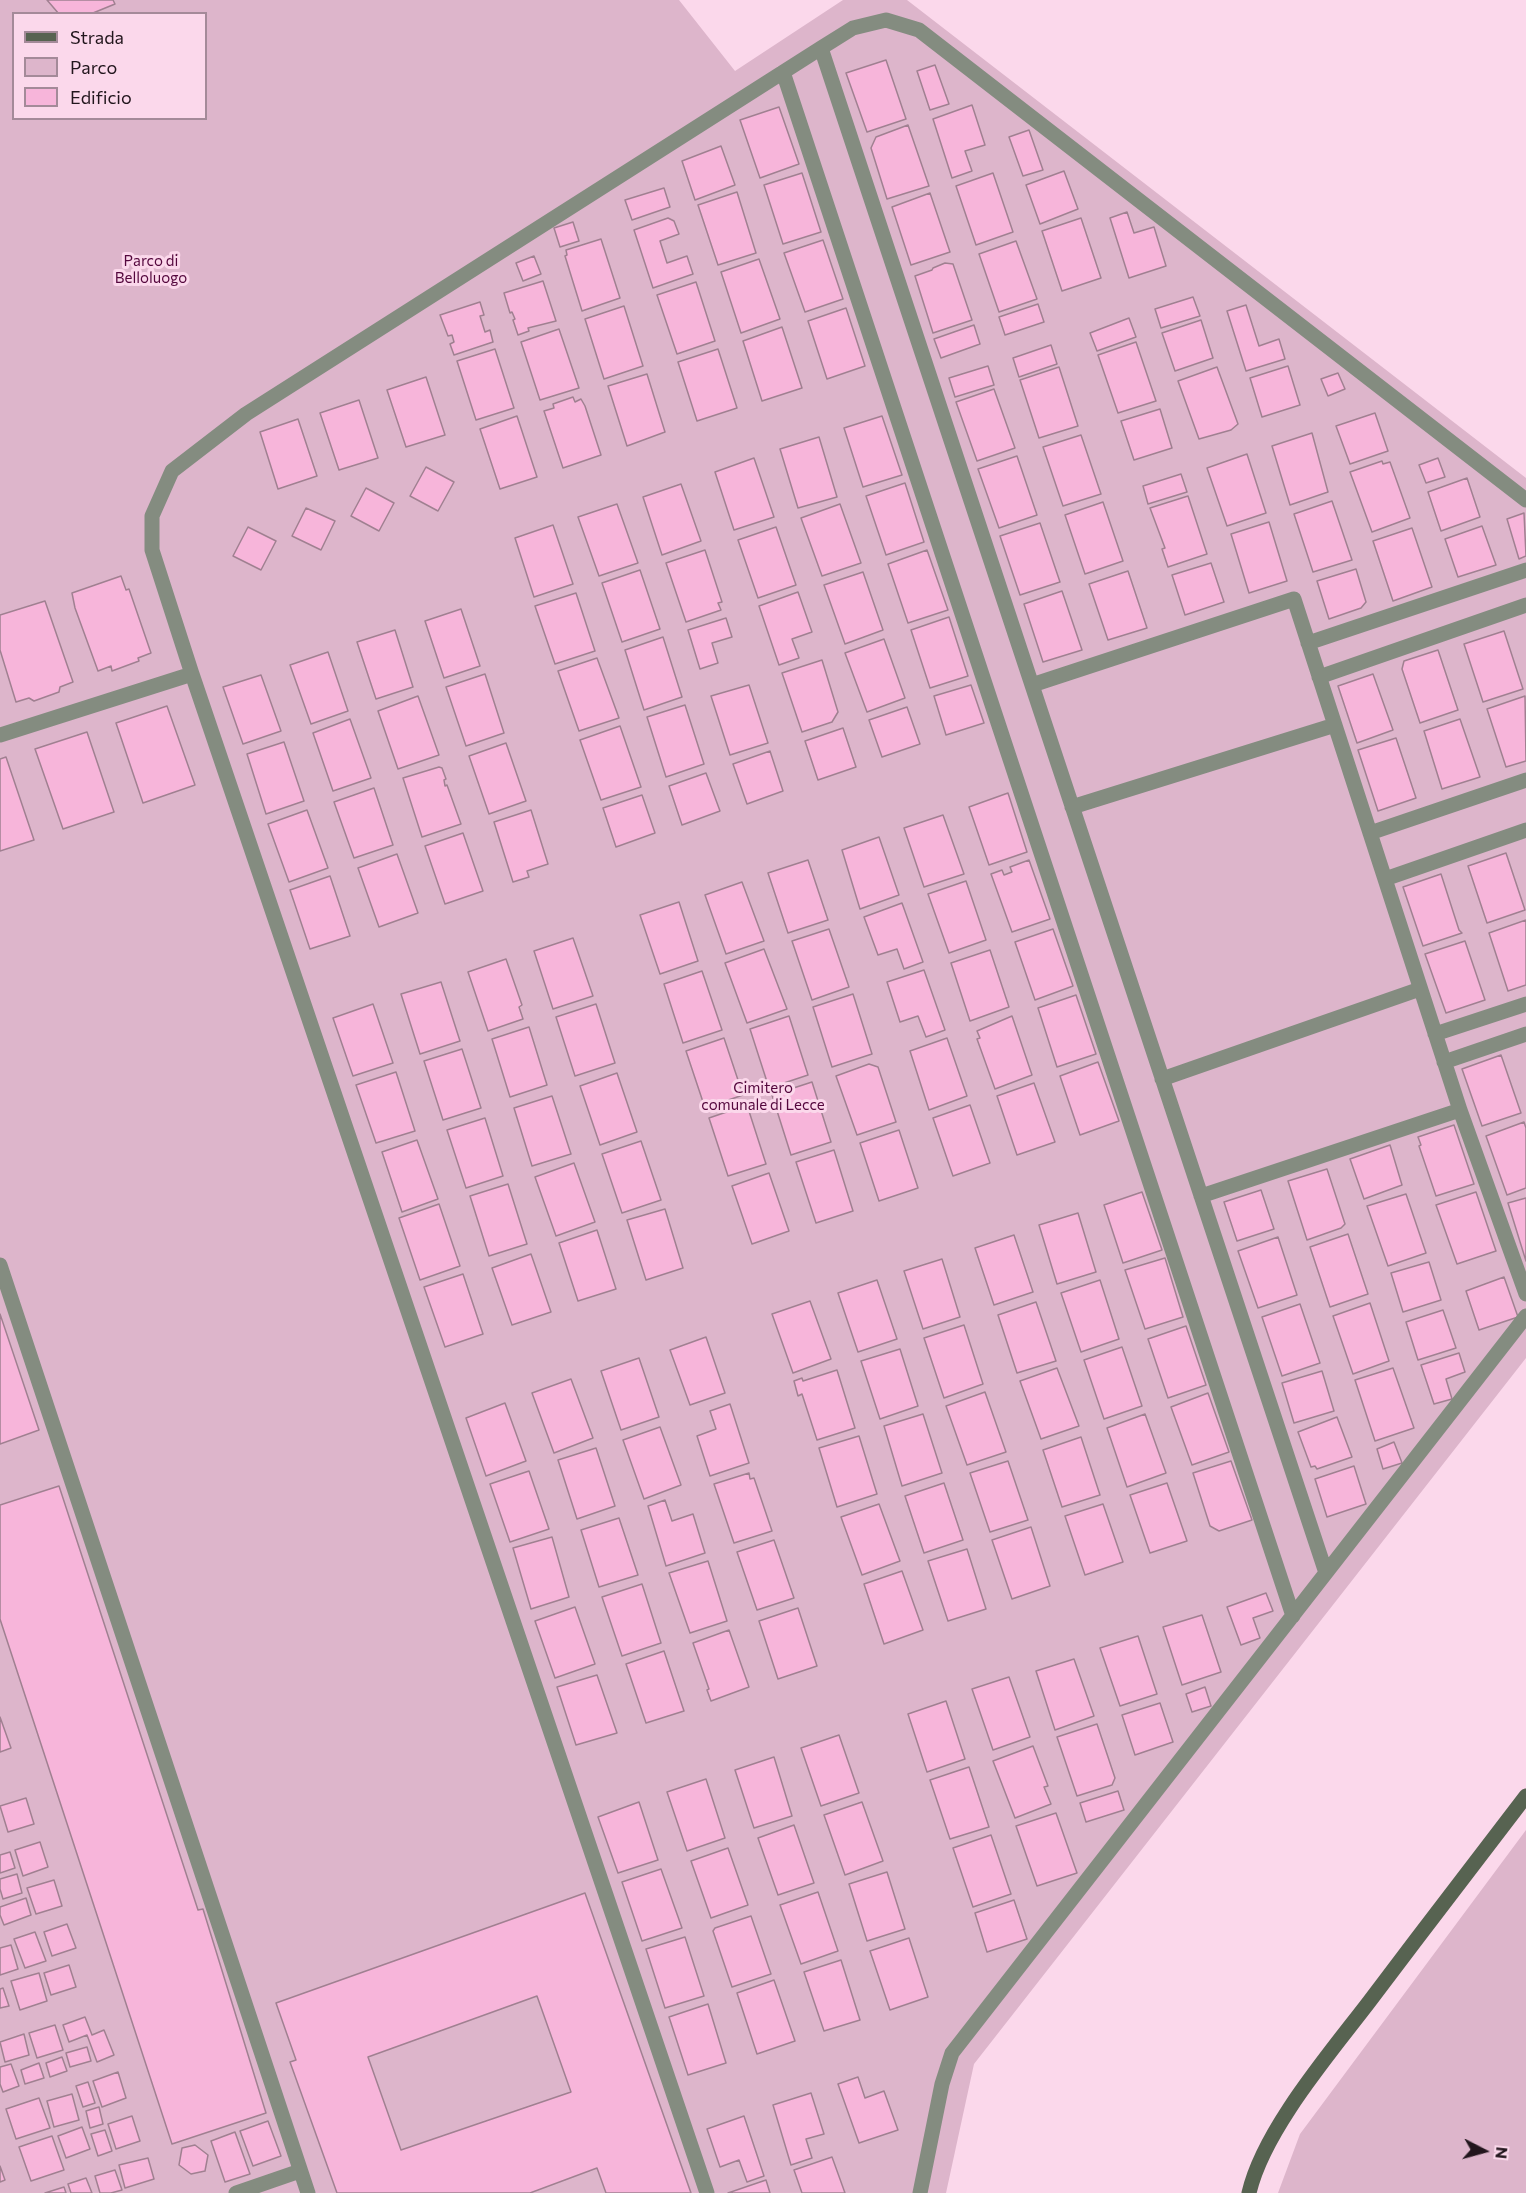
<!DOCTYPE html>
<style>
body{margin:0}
#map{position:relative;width:1526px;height:2193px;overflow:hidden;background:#fbd8eb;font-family:Commissioner,sans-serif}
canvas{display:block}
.legend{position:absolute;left:12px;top:12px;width:195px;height:108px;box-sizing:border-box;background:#fbd8eb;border:2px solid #a48a99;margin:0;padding:8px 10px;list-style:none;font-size:18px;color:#22161d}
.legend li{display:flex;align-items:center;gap:12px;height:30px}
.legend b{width:30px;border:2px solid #a48a99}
.north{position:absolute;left:1454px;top:2121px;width:60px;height:60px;-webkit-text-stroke:4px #fbd8eb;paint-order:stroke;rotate:96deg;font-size:16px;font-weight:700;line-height:24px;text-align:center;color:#22161d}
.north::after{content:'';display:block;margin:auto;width:21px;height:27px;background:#22161d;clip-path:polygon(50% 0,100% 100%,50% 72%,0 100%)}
</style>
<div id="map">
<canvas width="1526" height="2193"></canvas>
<ul class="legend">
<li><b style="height:8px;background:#576351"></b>Strada</li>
<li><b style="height:16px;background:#ddb5cb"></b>Parco</li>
<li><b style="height:16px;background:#f7b5da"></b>Edificio</li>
</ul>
<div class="north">N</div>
</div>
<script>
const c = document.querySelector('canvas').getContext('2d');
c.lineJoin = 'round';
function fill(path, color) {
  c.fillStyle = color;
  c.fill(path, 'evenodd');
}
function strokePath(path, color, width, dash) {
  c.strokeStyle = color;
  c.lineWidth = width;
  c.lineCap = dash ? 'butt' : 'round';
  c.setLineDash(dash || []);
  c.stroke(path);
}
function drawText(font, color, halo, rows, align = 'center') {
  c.font = font + ' Commissioner,sans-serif';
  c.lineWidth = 6;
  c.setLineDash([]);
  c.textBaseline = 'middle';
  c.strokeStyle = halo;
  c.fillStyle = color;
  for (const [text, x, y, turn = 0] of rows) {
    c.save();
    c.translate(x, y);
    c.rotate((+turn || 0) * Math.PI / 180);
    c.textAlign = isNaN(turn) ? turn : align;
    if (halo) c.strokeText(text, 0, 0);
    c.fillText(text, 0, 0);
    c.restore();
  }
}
fill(new Path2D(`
 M0,0H679L735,71L843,0H907L1526,478V1358L974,2064L946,2193H0ZM14,14H206V118H14Z
 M1526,1830V2193H1278L1300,2134Z`), '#ddb5cb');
const building = new Path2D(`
 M47,0H113L115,4L93,13L59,14Z
 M886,60L906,119L867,132L846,73Z
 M935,65L949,104L930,110L917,71Z
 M972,105L985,145L965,151L972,171L952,178L933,119Z
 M779,107L799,164L760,178L740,120Z
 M908,125L929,186L887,199L871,148L876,137Z
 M1029,130L1043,170L1023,176L1009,137Z
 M721,146L735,185L695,200L682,161Z
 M1064,171L1078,209L1040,224L1026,185Z
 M802,173L821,232L783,244L764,185Z
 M993,173L1013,232L976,245L956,186Z
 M664,188L670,207L632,220L625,200Z
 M737,192L756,253L718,265L698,205Z
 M930,193L950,252L911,265L892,207Z
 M1127,212L1134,233L1154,227L1166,266L1129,278L1110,218Z
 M668,218L674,221L679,234L660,241L667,263L687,256L693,274L653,288L634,230Z
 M1081,218L1101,278L1062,291L1042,231Z
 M573,222L579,241L560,247L554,228Z
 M601,239L620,298L582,311L565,256L567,255L566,250Z
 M823,240L843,299L805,312L784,253Z
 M1016,241L1037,299L999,312L979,254Z
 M534,256L541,274L523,281L516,263Z
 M759,259L780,319L741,333L721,272Z
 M945,263L953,264L972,320L933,333L915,276L932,270L933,268Z
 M543,281L556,321L528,328L529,331L518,335L513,320L515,319L512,312L510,313L504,293Z
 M696,282L715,341L677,354L657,295Z
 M1193,297L1200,316L1161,328L1155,309Z
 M480,302L484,315L480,316L485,332L490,330L493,342L454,355L450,344L454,342L452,335L448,336L440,315Z
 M1038,304L1044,322L1005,335L999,317Z
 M1246,305L1259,346L1279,339L1285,359L1246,371L1227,311Z
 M624,306L643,366L604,379L585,319Z
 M846,308L865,366L827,379L808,321Z
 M1129,318L1136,337L1097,351L1090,333Z
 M1201,320L1213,358L1175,371L1162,333Z
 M974,325L980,344L941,358L934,339Z
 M782,327L802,388L762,401L743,341Z
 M559,329L579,388L540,400L521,342Z
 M1136,342L1156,401L1118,413L1098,355Z
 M1051,345L1057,364L1019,377L1013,358Z
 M495,349L514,408L476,420L457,361Z
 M718,349L737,408L697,421L678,362Z
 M988,366L994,385L955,397L949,378Z
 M1288,366L1300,405L1262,417L1250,378Z
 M1059,367L1078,426L1039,438L1020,380Z
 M1217,367L1238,424L1231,430L1199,439L1178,381Z
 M1338,373L1345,389L1328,396L1321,379Z
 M647,374L665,432L627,446L608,386Z
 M426,377L445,435L406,447L387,390Z
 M994,389L1015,448L977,461L956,402Z
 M573,397L575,402L581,399L585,406L601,455L563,468L544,411L554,408L553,404Z
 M359,400L378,458L339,470L320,413Z
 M1160,409L1172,448L1134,460L1121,421Z
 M1375,413L1388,451L1350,464L1336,426Z
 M517,416L537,477L500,489L480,429Z
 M882,416L902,475L863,487L844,428Z
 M298,419L317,476L278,489L260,432Z
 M1312,433L1328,492L1290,505L1272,446Z
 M1081,435L1101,494L1063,506L1043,447Z
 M819,437L837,497L798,508L780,449Z
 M1247,454L1266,513L1227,526L1207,468Z
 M1017,456L1037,515L999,528L978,469Z
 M754,458L774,517L734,530L715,472Z
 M1438,458L1445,477L1426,483L1419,465Z
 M1382,461L1383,464L1390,462L1410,518L1372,532L1350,472Z
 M426,467L454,482L438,511L410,496Z
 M1181,474L1187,492L1148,504L1143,486Z
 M1467,478L1480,517L1441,531L1428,492Z
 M905,483L924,542L886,555L866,496Z
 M681,484L701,541L662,555L643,497Z
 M366,488L394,503L379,531L351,516Z
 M1188,496L1207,554L1168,567L1162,549L1165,548L1150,508Z
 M1332,501L1352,560L1313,572L1294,514Z
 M1103,502L1123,561L1085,574L1065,515Z
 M617,504L638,563L599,576L578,517Z
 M840,504L861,563L822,576L801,518Z
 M306,508L335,521L321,550L292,536Z
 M1524,513L1526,556L1519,559L1507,519Z
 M1269,522L1287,581L1249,593L1231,534Z
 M1040,523L1060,582L1020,595L1000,536Z
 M553,525L573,584L534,597L515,538Z
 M1482,526L1496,565L1458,577L1445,539Z
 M248,527L276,541L261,570L233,556Z
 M776,527L796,585L758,598L738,540Z
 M1412,528L1432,587L1393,601L1373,541Z
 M705,550L722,602L718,603L721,610L686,622L666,563Z
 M927,550L948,610L908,623L888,564Z
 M1211,563L1224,602L1185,615L1172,575Z
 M1356,569L1366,602L1361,608L1329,619L1317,581Z
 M640,570L660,629L622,642L602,583Z
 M1128,571L1147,628L1108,640L1089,584Z
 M863,572L883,630L845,644L824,585Z
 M121,576L126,590L129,589L151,653L138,658L139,661L112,671L111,666L98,671L75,608L72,593Z
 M1062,591L1082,650L1043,662L1024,604Z
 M798,592L812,632L792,639L799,658L779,665L759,606Z
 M576,593L595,651L555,664L535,606Z
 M45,601L73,682L60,687L59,692L34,701L29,698L16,702L0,650V615Z
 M461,609L480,666L444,678L425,621Z
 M949,617L968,676L930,688L911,630Z
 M726,618L732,637L712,643L718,663L700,669L688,630Z
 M395,630L413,687L376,699L357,642Z
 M1504,631L1523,689L1483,702L1464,644Z
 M663,637L682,697L644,710L625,650Z
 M884,639L905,698L867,712L845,653Z
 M1438,650L1458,710L1420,723L1402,669L1404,661Z
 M328,652L348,711L311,724L290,665Z
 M597,658L619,718L579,731L558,671Z
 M822,660L838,712L832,722L802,732L782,673Z
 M485,674L504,733L466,746L446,687Z
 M1373,674L1393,730L1357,743L1338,686Z
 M261,675L281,731L243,744L223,687Z
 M749,685L768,743L730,755L711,696Z
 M971,685L984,723L946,735L934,696Z
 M418,696L439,755L398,769L378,711Z
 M1525,696L1526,761L1506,767L1487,709Z
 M685,705L704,764L666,777L647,717Z
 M167,706L195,785L143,803L116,723Z
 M907,707L920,744L882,757L869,720Z
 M350,719L371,778L333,791L313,733Z
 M1460,719L1480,777L1442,789L1424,731Z
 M620,726L641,787L601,800L580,740Z
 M843,728L856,767L818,780L805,741Z
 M87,732L114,812L63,829L35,749Z
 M1396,738L1416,798L1378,811L1358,750Z
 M284,742L304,801L266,814L247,754Z
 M506,743L526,801L489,814L469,756Z
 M770,751L783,791L747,804L733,764Z
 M6,757L34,840L0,851V759Z
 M439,767L442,768L446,779L444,780L445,786L447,785L461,824L422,837L403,778Z
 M706,773L720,811L682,825L669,786Z
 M374,788L393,845L354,858L334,802Z
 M1008,793L1027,852L989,865L969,807Z
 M642,795L655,833L616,847L603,808Z
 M307,810L328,868L289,882L268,824Z
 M531,810L548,864L527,871L529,877L513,882L494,822Z
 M943,815L964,874L924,887L904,828Z
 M463,833L483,891L445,904L425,846Z
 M879,837L899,895L860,909L842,850Z
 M1506,853L1525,910L1487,923L1468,866Z
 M397,854L418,913L379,927L358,868Z
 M808,860L828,920L788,933L768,873Z
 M1029,860L1050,919L1012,932L991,874L1002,870L1004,875L1012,872L1010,867Z
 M1441,874L1459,930L1462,933L1423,946L1403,887Z
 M330,876L350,936L310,949L290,890Z
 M966,881L986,940L949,953L928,894Z
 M742,882L764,941L726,954L705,895Z
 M679,902L698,961L660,974L640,915Z
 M902,903L923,962L904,969L897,949L878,955L864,917Z
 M1526,920V985L1508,991L1489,933Z
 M829,929L849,987L812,1000L792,941Z
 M1053,929L1073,986L1035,1000L1015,942Z
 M573,938L593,996L553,1009L534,951Z
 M1465,941L1485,1000L1446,1013L1425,954Z
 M764,949L787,1009L747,1023L725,963Z
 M990,950L1009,1007L970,1021L951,963Z
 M506,959L522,1005L519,1007L523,1019L488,1031L468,972Z
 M924,970L945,1030L926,1037L918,1016L900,1022L887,982Z
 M702,971L722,1030L683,1043L664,984Z
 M441,982L460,1041L420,1054L401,994Z
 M853,994L872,1054L832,1067L813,1007Z
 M1076,995L1096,1054L1057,1067L1038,1008Z
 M373,1004L393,1063L353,1076L333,1018Z
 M596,1004L615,1063L575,1076L556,1017Z
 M789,1016L808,1075L769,1088L750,1029Z
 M1012,1016L1032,1075L995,1089L977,1039L980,1038L977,1031Z
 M529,1027L547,1085L510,1097L492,1039Z
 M724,1038L743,1095L705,1108L686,1051Z
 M947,1038L967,1096L929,1110L910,1051Z
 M462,1049L481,1108L443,1120L424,1061Z
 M1501,1055L1521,1113L1482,1126L1462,1069Z
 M1098,1062L1119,1121L1080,1135L1060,1076Z
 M869,1064L878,1067L896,1122L857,1135L836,1076Z
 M396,1072L415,1131L376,1143L356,1085Z
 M617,1073L637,1132L600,1145L580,1086Z
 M812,1082L831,1142L791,1155L772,1095Z
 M1034,1083L1055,1142L1017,1155L997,1096Z
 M552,1096L571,1154L532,1166L514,1108Z
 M747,1105L766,1164L728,1176L709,1118Z
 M970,1105L990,1163L953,1176L933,1118Z
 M485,1118L503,1176L466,1188L447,1130Z
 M1524,1122L1526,1128V1188L1507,1195L1486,1136Z
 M1454,1125L1474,1184L1436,1196L1419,1146L1421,1145L1418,1137Z
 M899,1130L918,1188L879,1201L860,1143Z
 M417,1140L438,1199L402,1212L382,1152Z
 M641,1141L661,1200L622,1213L602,1154Z
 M1390,1145L1402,1185L1364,1199L1350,1159Z
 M834,1150L853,1211L816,1223L796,1162Z
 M574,1163L595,1222L556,1236L535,1177Z
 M1327,1169L1345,1224L1341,1228L1307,1240L1288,1181Z
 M769,1173L789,1231L752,1244L732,1186Z
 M508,1184L527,1244L489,1256L470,1196Z
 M1261,1190L1274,1229L1237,1241L1224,1202Z
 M1142,1192L1162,1250L1123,1263L1104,1205Z
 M1476,1192L1496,1251L1457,1264L1436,1205Z
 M1406,1194L1426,1253L1388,1266L1367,1206Z
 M1526,1198V1261L1508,1203Z
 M439,1204L460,1266L420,1280L399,1218Z
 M665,1209L683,1268L646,1280L627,1220Z
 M1078,1213L1096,1272L1057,1284L1039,1225Z
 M597,1230L616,1289L578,1301L559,1243Z
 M1348,1234L1368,1294L1330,1307L1310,1247Z
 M1014,1235L1033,1292L994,1305L975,1248Z
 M1278,1237L1297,1295L1258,1308L1238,1251Z
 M531,1254L551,1312L512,1325L492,1268Z
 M1165,1258L1183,1317L1145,1329L1125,1270Z
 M942,1259L960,1317L923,1329L904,1271Z
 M1429,1262L1441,1300L1403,1312L1391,1273Z
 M463,1274L483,1334L445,1347L424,1287Z
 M1504,1277L1518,1317L1479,1330L1466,1291Z
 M877,1280L897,1339L858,1352L838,1293Z
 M1100,1280L1119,1339L1081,1352L1061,1293Z
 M810,1301L831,1359L793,1373L772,1314Z
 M1036,1302L1056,1361L1017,1373L998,1315Z
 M1370,1303L1389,1361L1353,1374L1333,1316Z
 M1300,1304L1320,1363L1282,1376L1262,1317Z
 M1443,1310L1456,1348L1418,1360L1406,1322Z
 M0,1314L39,1430L0,1444Z
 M964,1325L983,1384L944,1398L924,1338Z
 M1186,1326L1206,1385L1168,1398L1148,1339Z
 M706,1337L725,1393L690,1405L670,1350Z
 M1122,1347L1142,1406L1104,1419L1084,1360Z
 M900,1349L918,1406L880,1419L861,1361Z
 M1459,1353L1465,1372L1446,1379L1452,1399L1434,1404L1421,1365Z
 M639,1358L659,1417L621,1430L601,1371Z
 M1057,1368L1079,1426L1041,1439L1020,1381Z
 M1393,1368L1414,1428L1375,1441L1355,1380Z
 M837,1370L855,1428L817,1440L802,1394L798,1396L794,1381L802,1378L803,1381Z
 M1322,1371L1334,1411L1294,1423L1282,1383Z
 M571,1379L593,1438L554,1453L532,1393Z
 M985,1392L1006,1452L967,1465L946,1406Z
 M1208,1393L1229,1452L1192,1465L1171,1407Z
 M505,1403L526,1461L486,1476L466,1418Z
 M730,1404L749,1463L710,1476L697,1436L716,1429L710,1411Z
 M923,1414L942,1473L902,1486L884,1426Z
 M1145,1414L1166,1473L1127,1487L1107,1428Z
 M1337,1417L1352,1457L1317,1469L1315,1466L1311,1467L1298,1432Z
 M660,1427L681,1485L644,1499L623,1440Z
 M859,1436L877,1494L837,1507L819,1448Z
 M1081,1437L1100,1495L1062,1507L1043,1450Z
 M1394,1442L1402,1463L1383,1469L1377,1449Z
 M596,1448L615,1506L577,1519L558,1460Z
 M1008,1461L1028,1520L990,1532L970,1473Z
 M1231,1461L1252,1520L1219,1531L1210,1526L1193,1473Z
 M1354,1466L1366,1504L1327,1517L1315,1479Z
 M529,1471L549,1529L510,1542L490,1484Z
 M749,1473L750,1479L754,1478L772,1531L734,1543L714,1484Z
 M944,1483L963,1540L924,1553L905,1496Z
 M1167,1483L1187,1541L1150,1553L1130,1495Z
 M59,1486L198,1910L203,1909L266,2113L172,2144L0,1619V1505Z
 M665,1500L672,1521L693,1514L705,1553L666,1566L648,1506Z
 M879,1504L900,1561L862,1575L841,1517Z
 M1103,1504L1123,1562L1085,1575L1065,1516Z
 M619,1518L638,1575L599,1587L581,1530Z
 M1031,1527L1050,1586L1012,1599L992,1540Z
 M552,1537L569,1597L531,1609L513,1548Z
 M774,1540L794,1598L757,1610L737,1552Z
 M967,1549L986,1609L948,1621L928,1561Z
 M708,1561L727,1621L690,1633L669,1573Z
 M902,1571L923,1630L884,1644L864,1584Z
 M642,1584L661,1643L622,1656L602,1597Z
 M1266,1593L1273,1611L1253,1618L1260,1638L1241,1645L1227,1607Z
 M575,1607L595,1664L555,1678L535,1621Z
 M798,1608L817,1666L778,1679L759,1621Z
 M1202,1615L1221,1672L1182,1685L1163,1627Z
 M729,1630L749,1687L711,1701L707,1690L709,1689L693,1643Z
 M1138,1636L1157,1694L1120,1706L1100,1648Z
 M664,1651L684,1711L646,1723L626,1664Z
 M1074,1659L1094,1716L1055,1730L1036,1671Z
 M597,1675L617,1733L576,1745L557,1687Z
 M1009,1677L1030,1737L993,1750L972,1689Z
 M1205,1687L1211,1706L1192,1712L1186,1694Z
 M946,1701L965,1759L927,1772L908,1714Z
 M1160,1703L1173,1742L1135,1755L1122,1715Z
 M0,1717L11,1748L0,1752Z
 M1097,1724L1115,1778L1112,1785L1077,1796L1057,1737Z
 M839,1735L859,1793L821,1806L801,1748Z
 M1033,1746L1048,1786L1044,1787L1051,1804L1015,1818L993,1761Z
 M774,1757L792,1816L754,1828L735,1770Z
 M969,1767L989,1827L950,1839L930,1780Z
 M706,1779L725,1838L687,1851L667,1792Z
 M1118,1791L1124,1810L1086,1822L1080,1803Z
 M26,1798L34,1824L8,1832L0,1806Z
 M639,1802L658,1860L618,1873L598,1817Z
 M862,1802L883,1861L845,1875L824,1815Z
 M1056,1813L1077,1873L1037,1886L1016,1826Z
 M794,1825L814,1883L778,1895L758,1838Z
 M991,1835L1011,1894L973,1907L953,1848Z
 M40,1842L48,1867L23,1876L15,1850Z
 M728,1848L748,1905L711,1918L691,1861Z
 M10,1852L15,1868L0,1873V1855Z
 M661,1869L682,1928L642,1941L622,1882Z
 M887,1872L905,1929L867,1941L849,1884Z
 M17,1874L22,1893L3,1899L0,1889V1879Z
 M54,1880L62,1906L36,1914L27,1888Z
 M818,1892L838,1951L801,1964L780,1905Z
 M585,1893L691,2193H606L597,2168L530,2193H337L290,2062L296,2060L276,2003ZM537,1996L571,2092L401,2150L368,2057Z
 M26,1898L31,1915L4,1925L0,1915V1907Z
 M1014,1900L1027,1939L987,1952L975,1913Z
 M751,1916L771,1974L732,1987L713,1931L715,1928Z
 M67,1924L76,1948L52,1956L44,1932Z
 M35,1932L46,1961L25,1968L14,1939Z
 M685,1937L704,1996L665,2008L646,1949Z
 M909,1938L928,1997L890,2010L870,1951Z
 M11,1945L18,1969L0,1975V1948Z
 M841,1960L860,2020L824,2031L804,1972Z
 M69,1965L76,1987L51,1995L44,1973Z
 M39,1973L47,2001L20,2010L11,1981Z
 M774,1980L795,2041L757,2054L737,1993Z
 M3,1988L9,2006L0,2008V1989Z
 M708,2004L726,2063L688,2075L669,2017Z
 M85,2017L92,2035L104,2030L114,2055L97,2062L87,2035L69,2042L63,2025Z
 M55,2025L63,2050L37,2058L29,2033Z
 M24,2034L29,2055L5,2062L0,2042Z
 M87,2047L91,2061L70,2067L66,2053Z
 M62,2057L67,2071L50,2077L46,2063Z
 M39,2063L44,2078L25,2084L21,2070Z
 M11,2064L19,2086L3,2092L0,2084V2067Z
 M118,2072L126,2098L102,2107L93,2081Z
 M858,2077L865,2098L884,2091L898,2130L859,2143L838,2084Z
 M88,2082L95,2103L83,2107L76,2086Z
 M811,2093L824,2134L806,2139L812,2158L791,2165L773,2105Z
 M72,2094L79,2120L54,2127L47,2101Z
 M39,2098L50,2128L16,2139L6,2109Z
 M99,2107L103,2124L90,2128L86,2111Z
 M132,2116L140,2141L116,2149L108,2124Z
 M744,2116L764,2176L747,2182L739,2160L720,2167L707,2129Z
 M268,2121L281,2156L253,2166L240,2131Z
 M82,2127L90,2149L66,2158L58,2136Z
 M105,2130L112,2151L98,2156L91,2134Z
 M235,2132L250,2174L225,2182L211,2141Z
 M52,2136L64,2170L31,2181L19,2147Z
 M195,2145L208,2155L205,2171L191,2174L179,2165L182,2148Z
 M832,2157L845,2193H802L794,2170Z
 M148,2158L154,2179L125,2188L119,2165Z
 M0,2166L5,2180L0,2182Z
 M115,2170L122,2190L111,2193H100L95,2176Z
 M86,2178L92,2193H71L68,2184Z
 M766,2180L770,2193H728Z
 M64,2187L66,2193H45Z`);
fill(building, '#f7b5da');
strokePath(building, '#a08091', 1.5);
strokePath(new Path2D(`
 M821,48L1326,1573
 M783,72L1293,1616
 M1308,643L1526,570
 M192,674L707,2193
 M1319,677L1526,605
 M1032,685L1294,599L1460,1110L1526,1294
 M0,735L192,674L152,550V516L172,471L246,414L821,48L853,28L886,20L919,30L1526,500
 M1072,807L1335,725
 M1370,833L1526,780
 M1385,879L1526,830
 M1435,1034L1526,1004
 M1444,1062L1526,1034
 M1162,1079L1420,989
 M1201,1196L1460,1110
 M0,1265L308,2193
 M236,2193L300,2171
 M920,2193L942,2084L952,2053L1526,1316`), '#848c80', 15);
strokePath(new Path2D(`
 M1249,2193C1263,2131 1330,2053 1369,2002C1421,1933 1474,1864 1526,1796`), '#576351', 15);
drawText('15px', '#54073d', '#fbd8eb', [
 ["Parco di",151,261],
 ["Belloluogo",151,278],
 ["Cimitero",763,1088],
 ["comunale di Lecce",763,1105]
]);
</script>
